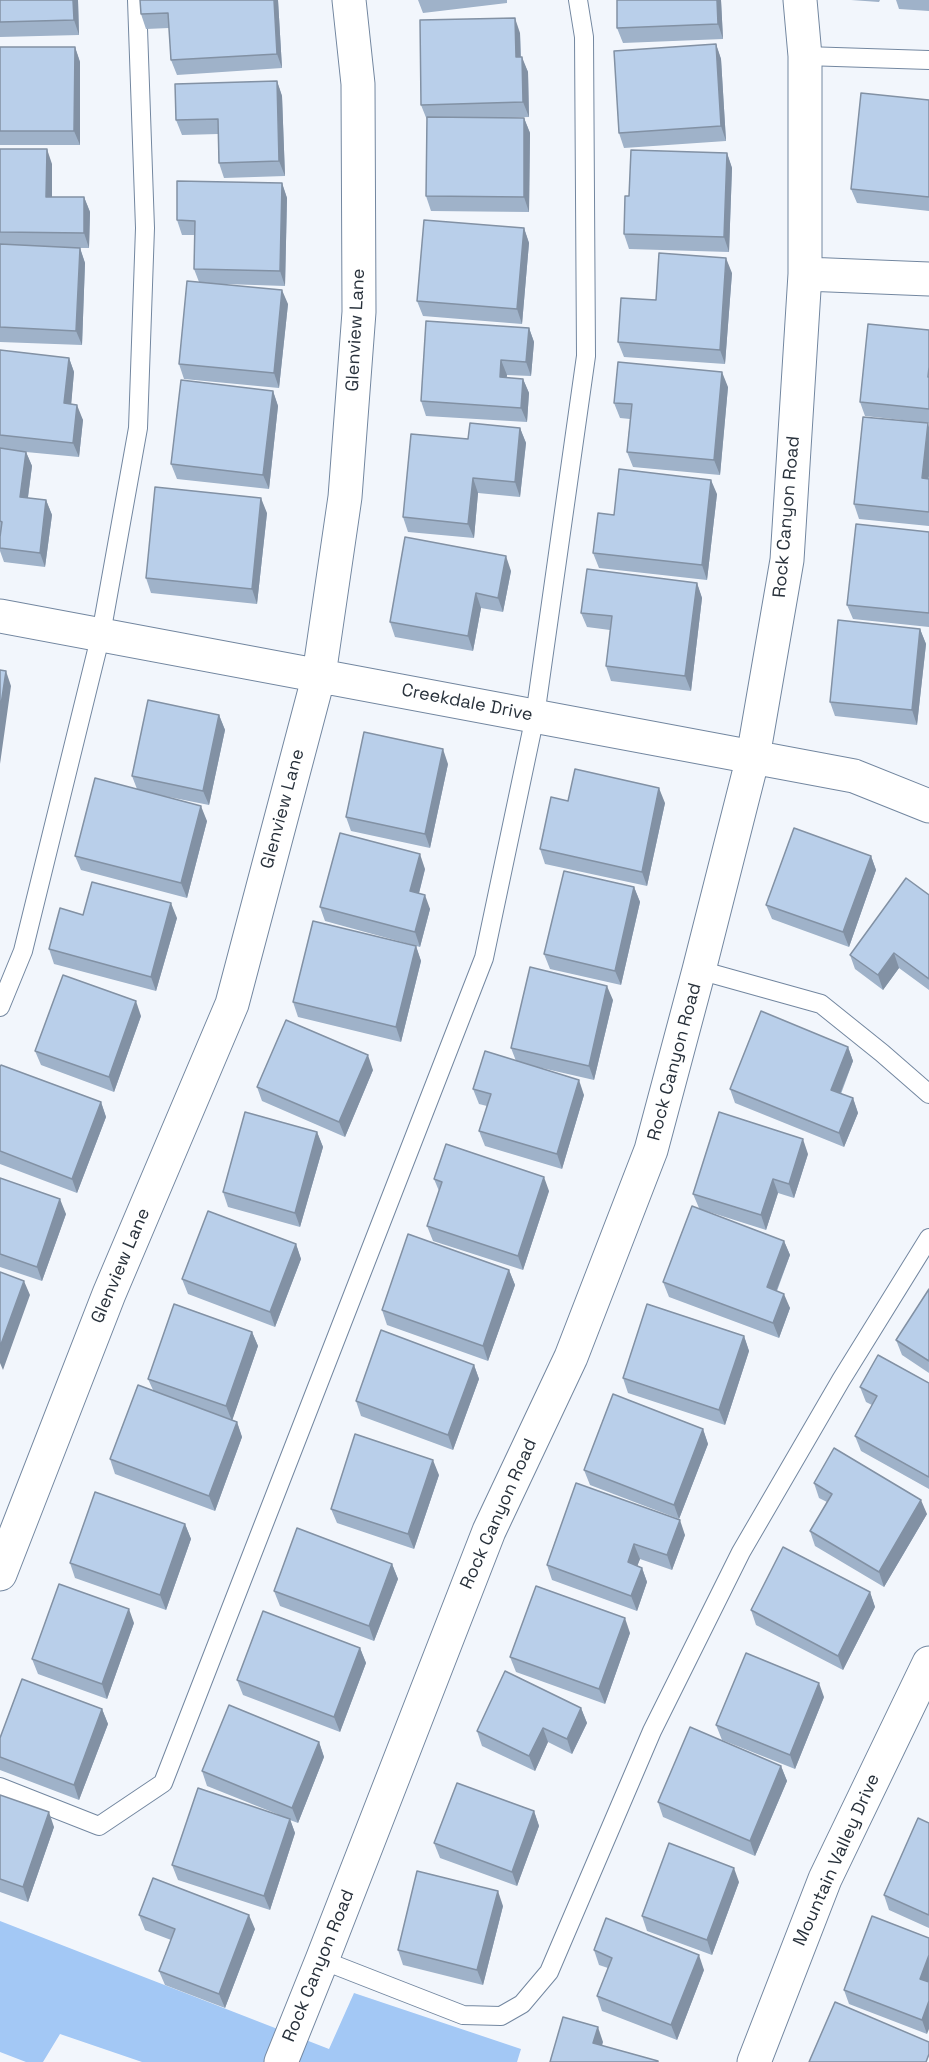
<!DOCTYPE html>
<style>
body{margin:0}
canvas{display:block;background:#f2f6fc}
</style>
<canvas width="929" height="2062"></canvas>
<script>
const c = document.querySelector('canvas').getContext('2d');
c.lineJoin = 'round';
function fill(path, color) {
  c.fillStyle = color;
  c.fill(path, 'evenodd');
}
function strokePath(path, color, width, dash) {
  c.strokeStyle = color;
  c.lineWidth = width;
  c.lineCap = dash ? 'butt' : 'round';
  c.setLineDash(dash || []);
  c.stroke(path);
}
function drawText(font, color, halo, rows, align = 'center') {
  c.font = font + ' "Space Grotesk",sans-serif';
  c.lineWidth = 6;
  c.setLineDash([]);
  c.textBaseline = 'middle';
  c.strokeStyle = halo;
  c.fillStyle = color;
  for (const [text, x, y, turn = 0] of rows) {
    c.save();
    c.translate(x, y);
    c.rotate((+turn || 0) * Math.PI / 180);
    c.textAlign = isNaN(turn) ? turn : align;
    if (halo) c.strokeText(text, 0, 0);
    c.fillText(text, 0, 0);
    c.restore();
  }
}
fill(new Path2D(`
 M0,1921L329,2049L354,1993L521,2049L517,2062H142L60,2034L43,2062H26L0,2052Z`), '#a3c8f5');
const lane = new Path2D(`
 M805,56L929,60
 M699,970L821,1004L882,1053L929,1094
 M0,1007L23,951L101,634L138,428L145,228L137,0
 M0,1787L99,1826L163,1783L484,958L535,716L586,356L584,37L578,0
 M322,1960L463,2015L501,2016L522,2004L549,1972L652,1731L741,1552L841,1380L929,1238`);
const street = new Path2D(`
 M805,274L929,279
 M0,616L854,776L929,806
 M0,1574L109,1294L232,1004L319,675L345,497L359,312L358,84L349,0
 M281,2062L322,1960L489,1531L571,1357L651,1150L699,970L753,757L787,560L805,274V56L800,0
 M754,2062L825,1879L929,1663`);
strokePath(lane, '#7387a0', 20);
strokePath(street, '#7387a0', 35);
strokePath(lane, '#fff', 18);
strokePath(street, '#fff', 33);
fill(new Path2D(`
 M0,0H78L79,35L0,37Z
 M278,0L282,68L177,75L171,60L169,28L146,29L141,14Z
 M418,0H507V3L423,13Z
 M617,0H721L723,39L623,43L617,28Z
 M851,0H880L879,2Z
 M896,0H929V11L899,9Z
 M520,33L521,57L528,72L529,117L497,118H524L530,133L529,212L431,211L426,196L427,120L421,105Z
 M716,44L721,59L726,141L624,148L619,133Z
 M0,47H75L80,62V145H0Z
 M277,81L282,96L285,176L224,178L219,163L218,134L182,135L176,120Z
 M929,100V211L857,203L851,189Z
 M0,149L52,164V197H84L90,212L89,248H70H80L85,263L82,345L0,342Z
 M727,153L732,168L729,252L629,249L624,234L629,196Z
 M282,183L287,198L285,286L225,284L288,304L279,388L184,379L179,364L199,282L194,269L195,235H182L177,220Z
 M524,228L529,243L522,324L423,316L417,301Z
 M732,273L725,364L624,357L618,342L656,300Z
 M529,328L534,342L531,376L507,375L506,378L523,379L529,393L527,422L426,416L421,401Z
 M929,330V423L865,416L860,402Z
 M0,350L69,358L74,372L71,404L83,420L79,457L26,452L32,466L28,498L46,500L52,515L45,567L4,562L0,551Z
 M728,387L720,475L633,467L627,452L630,419L620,418L614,403Z
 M273,391L278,406L269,489L177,479L171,464Z
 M520,428L526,443L520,497L478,493L474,538L408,532L403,517L468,439Z
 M929,479V526L859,519L854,504Z
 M717,494L707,580L599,568L593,553L614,515Z
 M267,513L257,604L151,593L146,578Z
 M929,532V627L853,619L847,605Z
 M511,571L503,612L481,608L473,651L395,637L390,622Z
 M697,583L702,598L691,691L611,681L606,666L610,630L587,627L581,613Z
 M920,629L926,644L917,725L835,716L830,702Z
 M219,715L225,730L209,805L154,794L207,821L187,898L81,870L75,856L137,789L132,776Z
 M448,764L430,848L351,831L346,817Z
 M568,801L665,803L647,886L545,864L540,849Z
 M871,856L876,870L849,947L772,919L766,905Z
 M425,869L419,893L430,909L420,947L325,921L320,907Z
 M634,887L640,902L621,985L550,969L544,954Z
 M929,895V990L899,968L883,990L855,969L850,955Z
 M83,915L177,918L156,991L54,964L49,949Z
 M416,946L421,961L401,1042L298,1017L293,1002Z
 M613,1000L594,1080L533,1066L584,1095L562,1169L485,1146L479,1131L487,1106L479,1104L473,1089L516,1061L511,1048Z
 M141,1016L114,1092L41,1065L35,1051Z
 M848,1047L853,1061L841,1094L853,1098L858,1113L844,1147L735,1103L730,1089Z
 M0,1067L101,1102L106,1117L77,1193L0,1164Z
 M373,1070L345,1137L262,1101L257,1087Z
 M317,1132L323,1147L300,1227L228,1207L223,1192Z
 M808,1154L794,1198L778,1193L766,1230L703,1210L784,1241L790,1255L777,1291L790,1308L779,1338L669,1297L663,1282L699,1208L693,1194Z
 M0,1178L66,1214L42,1281L0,1267Z
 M434,1179L549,1191L523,1270L433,1241L427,1226L439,1191Z
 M296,1244L301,1259L275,1327L188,1294L182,1279Z
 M509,1270L515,1285L488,1361L387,1325L382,1310Z
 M929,1289V1373L902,1355L896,1340Z
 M252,1332L258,1346L232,1420L237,1422L242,1437L215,1511L115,1474L110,1459L153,1390L148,1379Z
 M744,1336L749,1351L725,1425L628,1393L623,1378Z
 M474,1365L479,1379L453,1450L361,1416L356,1401Z
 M929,1383V1489L861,1451L855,1436L872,1405L866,1402L860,1387Z
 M703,1429L708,1444L679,1519L590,1485L584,1470Z
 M439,1475L414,1549L337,1523L331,1509Z
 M576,1483L685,1535L672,1570L640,1559L637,1566L642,1568L647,1582L637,1611L552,1580L547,1565Z
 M814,1483L927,1514L884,1587L815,1546L810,1531L827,1502L819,1498Z
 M185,1524L191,1539L166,1610L75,1578L70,1563Z
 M392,1564L398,1579L374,1641L280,1606L274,1591Z
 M870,1592L875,1607L843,1670L756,1625L751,1610Z
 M134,1623L107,1699L38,1674L32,1659Z
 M630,1633L605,1704L516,1672L510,1657Z
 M360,1648L366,1663L340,1732L243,1695L237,1680Z
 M824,1697L795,1769L722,1740L716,1725Z
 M581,1708L587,1723L572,1754L548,1742L535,1771L482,1746L477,1731Z
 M102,1709L108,1724L79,1800L0,1770V1738Z
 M319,1742L324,1757L298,1823L290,1820L295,1833L270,1910L178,1880L172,1865L277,1814L207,1786L202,1771Z
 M781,1766L787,1781L755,1856L663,1817L658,1802Z
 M0,1795L54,1827L28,1902L0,1892Z
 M534,1811L539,1826L517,1886L440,1858L434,1843Z
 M929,1823V1928L889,1910L884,1895Z
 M739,1882L712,1955L647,1931L642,1916Z
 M503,1906L483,1985L403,1965L398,1950Z
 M139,1915L255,1929L225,2008L165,1985L159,1971L171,1940L145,1930Z
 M929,1938L927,2034L849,2004L844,1990Z
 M594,1950L704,1970L677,2040L602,2011L597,1996L608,1968L599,1965Z`), '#9fb2c9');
fill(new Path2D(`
 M73,0H78L79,35L74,20Z
 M274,0H278L282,68L277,54Z
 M717,0H721L723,39L718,24Z
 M515,18L520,33L521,72L516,57Z
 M716,44L721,59L726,141L721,126Z
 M75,47L80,62V145L74,131Z
 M522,57L528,72L529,117L523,102Z
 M277,81L282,96L285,176L279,161Z
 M524,118L530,133L529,212L524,197Z
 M47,149L52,164V211L46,197Z
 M727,153L732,168L729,252L724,237Z
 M282,183L287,198L285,286L280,271Z
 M84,197L90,212L89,248L84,233Z
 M524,228L529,243L522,324L517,309Z
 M80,248L85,263L82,345L76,331Z
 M726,258L732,273L725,364L720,350Z
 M282,290L288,304L279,388L274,373Z
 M529,328L534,342L531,376L526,362Z
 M69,358L74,372L70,418L64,403Z
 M501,360L507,375L505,392L500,377Z
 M722,372L728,387L720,475L714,460Z
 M523,379L529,393L527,422L521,408Z
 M273,391L278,406L269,489L263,475Z
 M77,405L83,420L79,457L73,443Z
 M928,423L929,427V476L927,493L922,478Z
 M520,428L526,443L520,497L515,482Z
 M26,452L32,466L26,511L20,497Z
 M473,478L478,493L474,538L468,524Z
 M711,480L717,494L707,580L702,565Z
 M261,498L267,513L257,604L252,589Z
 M46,500L52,515L45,567L40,553Z
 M506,556L511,571L503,612L498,598Z
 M697,583L702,598L691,691L685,676Z
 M476,593L481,608L473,651L468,636Z
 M920,629L926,644L917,725L912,710Z
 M6,671L11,686L0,764V711Z
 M219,715L225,730L209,805L203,791Z
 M443,749L448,764L430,848L425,834Z
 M659,788L665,803L647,886L642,872Z
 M201,806L207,821L187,898L181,883Z
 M420,854L425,869L416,905L410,891Z
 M871,856L876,870L849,947L843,932Z
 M634,887L640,902L621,985L615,971Z
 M425,895L430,909L420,947L415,932Z
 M171,903L177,918L156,991L151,977Z
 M416,946L421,961L401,1042L396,1027Z
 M894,953L899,968L883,990L878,975Z
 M607,986L613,1000L594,1080L589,1066Z
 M136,1001L141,1016L114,1092L109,1077Z
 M848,1047L853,1061L836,1104L831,1090Z
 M368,1055L373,1070L345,1137L339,1122Z
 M579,1080L584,1095L562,1169L557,1154Z
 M853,1098L858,1113L844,1147L839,1133Z
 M101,1102L106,1117L77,1193L72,1179Z
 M317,1132L323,1147L300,1227L295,1213Z
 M803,1139L808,1154L794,1198L789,1184Z
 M544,1177L549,1191L523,1270L518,1256Z
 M773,1179L778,1193L766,1230L761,1215Z
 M60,1199L66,1214L42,1281L37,1267Z
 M784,1241L790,1255L772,1302L767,1287Z
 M296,1244L301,1259L275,1327L270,1312Z
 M509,1270L515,1285L488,1361L483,1346Z
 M24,1281L30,1295L3,1370L0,1363V1347Z
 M784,1294L790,1308L779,1338L773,1323Z
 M252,1332L258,1346L232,1421L226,1406Z
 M744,1336L749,1351L725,1425L719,1410Z
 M474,1365L479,1379L453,1450L448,1435Z
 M237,1422L242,1437L215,1511L209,1496Z
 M703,1429L708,1444L679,1519L674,1505Z
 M433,1460L439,1475L414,1549L408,1534Z
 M921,1500L927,1514L884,1587L879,1572Z
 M680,1520L685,1535L672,1570L667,1555Z
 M185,1524L191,1539L166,1610L160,1595Z
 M634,1544L640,1559L633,1577L628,1562Z
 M392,1564L398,1579L374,1641L369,1626Z
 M642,1568L647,1582L637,1611L631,1596Z
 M870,1592L875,1607L843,1670L838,1656Z
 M129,1609L134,1623L107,1699L102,1684Z
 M625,1618L630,1633L605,1704L599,1689Z
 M360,1648L366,1663L340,1732L334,1717Z
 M819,1683L824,1697L795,1769L790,1755Z
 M581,1708L587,1723L572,1754L567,1739Z
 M102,1709L108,1724L79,1800L74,1785Z
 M543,1728L548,1742L535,1771L529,1756Z
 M319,1742L324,1757L298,1823L292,1808Z
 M781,1766L787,1781L755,1856L750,1841Z
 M534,1811L539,1826L517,1886L512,1872Z
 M49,1812L54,1827L28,1902L23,1887Z
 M290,1819L295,1833L270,1910L264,1896Z
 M734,1868L739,1882L712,1955L707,1940Z
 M498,1891L503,1906L483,1985L477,1970Z
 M249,1915L255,1929L225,2008L219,1994Z
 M699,1955L704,1970L677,2040L671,2025Z
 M929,1955V1984L920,1979Z
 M929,2001V2029L927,2034L922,2020Z
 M598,2027L603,2042L599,2057L593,2043Z`), '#8291a4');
const building = new Path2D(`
 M0,0H73L74,20L0,22Z
 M140,0H274L277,54L171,60L168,13L141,14Z
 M617,0H717L718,24L617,28Z
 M515,18L516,57H522L523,102L421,105L420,20Z
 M716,44L721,126L619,133L614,51Z
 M0,47H75L74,131H0Z
 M277,81L279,161L219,163L218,119L176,120L175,84Z
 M861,93L929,100V197L851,189Z
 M427,117L524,118V197L426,196Z
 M0,149H47L46,197H84V233L0,232Z
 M631,150L727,153L724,237L624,234L625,196H629Z
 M177,181L282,183L280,271L194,269L195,221L177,220Z
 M424,220L524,228L517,309L417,301Z
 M0,244L80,248L76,331L0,327Z
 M659,253L726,258L720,350L618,342L621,298L656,300Z
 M187,281L282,290L274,373L179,364Z
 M426,321L529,328L526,362L501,360L500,377L523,379L521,408L421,401Z
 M868,324L929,330V367L928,377H929V409L860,402Z
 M0,350L69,358L64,403L77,405L73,443L0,435Z
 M618,362L722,372L714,460L627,452L632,404L614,403Z
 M181,380L273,391L263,475L171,464Z
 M863,417L928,423L922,478L929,479V512L854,504Z
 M470,423L520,428L515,482L473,478L468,524L403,517L411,434L468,439Z
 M0,448L26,452L20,497L46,500L40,553L0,548V537L2,522L0,521Z
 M619,469L711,480L702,565L593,553L598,513L614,515Z
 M155,487L261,498L252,589L146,578Z
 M856,524L929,532V613L847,605Z
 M405,537L506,556L498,598L476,593L468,636L390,622Z
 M587,569L697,583L685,676L606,666L612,616L581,613Z
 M838,620L920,629L912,710L830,702Z
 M0,670L6,671L0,711Z
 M148,700L219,715L203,791L132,776Z
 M364,732L443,749L425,834L346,817Z
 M575,769L659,788L642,872L540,849L551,797L568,801Z
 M95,778L201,806L181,883L75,856Z
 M794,828L871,856L843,932L766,905Z
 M340,833L420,854L410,891L425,895L415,932L320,907Z
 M564,871L634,887L615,971L544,954Z
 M906,878L929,895V979L894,953L878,975L850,955Z
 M92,882L171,903L151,977L49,949L60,908L83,915Z
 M313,921L416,946L396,1027L293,1002Z
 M530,967L607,986L589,1066L511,1048Z
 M63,975L136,1001L109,1077L35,1051Z
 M761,1011L848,1047L831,1090L853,1098L839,1133L730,1089Z
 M286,1020L368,1055L339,1122L257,1087Z
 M485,1051L579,1080L557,1154L479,1131L491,1094L473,1089Z
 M1,1065L101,1102L72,1179L0,1151V1067Z
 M245,1112L317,1132L295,1213L223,1192Z
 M719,1112L803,1139L789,1184L773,1179L761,1215L693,1194Z
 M446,1144L544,1177L518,1256L427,1226L442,1182L434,1179Z
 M0,1178L60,1199L37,1267L0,1254Z
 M692,1206L784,1241L767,1287L784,1294L773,1323L663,1282Z
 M208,1211L296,1244L270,1312L182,1279Z
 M408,1234L509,1270L483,1346L382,1310Z
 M0,1272L24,1281L0,1347Z
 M929,1289V1361L896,1340Z
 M174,1304L252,1332L226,1406L148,1379Z
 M647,1304L744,1336L719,1410L623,1378Z
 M381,1330L474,1365L448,1435L356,1401Z
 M878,1355L929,1383V1477L855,1436L877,1396L860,1387Z
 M138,1385L237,1422L209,1496L110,1459Z
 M613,1394L703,1429L674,1505L584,1470Z
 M355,1434L433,1460L408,1534L331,1509Z
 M834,1448L921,1500L879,1572L810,1531L832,1494L814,1483Z
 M576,1483L680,1520L667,1555L634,1544L628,1562L642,1568L631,1596L547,1565Z
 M95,1492L185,1524L160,1595L70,1563Z
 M297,1528L392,1564L369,1626L274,1591Z
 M783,1547L870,1592L838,1656L751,1610Z
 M59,1584L129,1609L102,1684L32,1659Z
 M536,1586L625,1618L599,1689L510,1657Z
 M263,1611L360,1648L334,1717L237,1680Z
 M746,1653L819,1683L790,1755L716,1725Z
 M505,1671L581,1708L567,1739L543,1728L529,1756L477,1731Z
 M22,1679L102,1709L74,1785L0,1757V1738Z
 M229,1705L319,1742L292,1808L202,1771Z
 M690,1727L781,1766L750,1841L658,1802Z
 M457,1783L534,1811L512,1872L434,1843Z
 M198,1788L290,1819L264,1896L172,1865Z
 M0,1795L49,1812L23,1887L0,1879Z
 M918,1818L929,1823V1915L884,1895Z
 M669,1843L734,1868L707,1940L642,1916Z
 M417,1871L498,1891L477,1970L398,1950Z
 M153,1878L249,1915L219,1994L159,1971L175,1929L139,1915Z
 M872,1916L929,1938V1955L920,1979L929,1982V2001L922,2020L844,1990Z
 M606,1918L699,1955L671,2025L597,1996L612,1958L594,1950Z
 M835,2002L929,2042V2054L926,2062H809Z
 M563,2017L598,2027L593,2043L658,2061V2062H550Z`);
fill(building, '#b9cfea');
strokePath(building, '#8291a4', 1.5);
drawText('18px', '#28313b', '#fff', [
 ["Glenview Lane",356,330,-87],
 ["Rock Canyon Road",787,517,-85],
 ["Creekdale Drive",467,703,11],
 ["Glenview Lane",283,809,-75],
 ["Rock Canyon Road",675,1062,-75],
 ["Glenview Lane",121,1266,-67],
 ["Rock Canyon Road",499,1514,-66],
 ["Mountain Valley Drive",837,1860,-66],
 ["Rock Canyon Road",319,1966,-68]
]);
</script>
